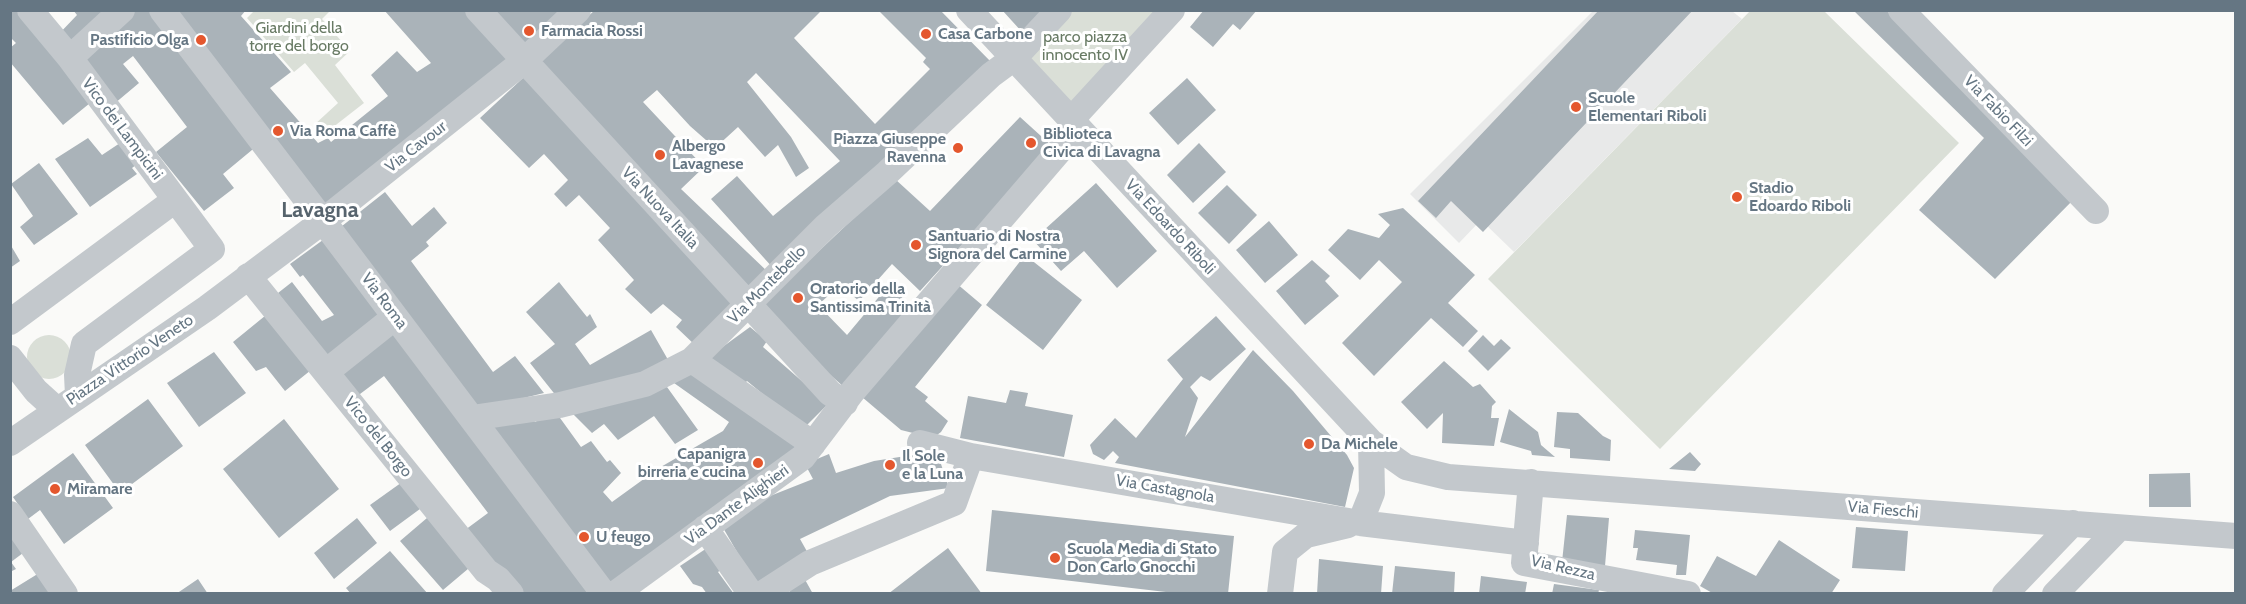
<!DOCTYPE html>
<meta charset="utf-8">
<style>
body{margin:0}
#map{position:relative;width:2246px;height:604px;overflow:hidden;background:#fafaf8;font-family:Cabin,sans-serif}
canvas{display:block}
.frame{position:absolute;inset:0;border:12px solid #657683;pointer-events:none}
</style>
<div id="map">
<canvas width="2246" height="604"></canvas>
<div class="frame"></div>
</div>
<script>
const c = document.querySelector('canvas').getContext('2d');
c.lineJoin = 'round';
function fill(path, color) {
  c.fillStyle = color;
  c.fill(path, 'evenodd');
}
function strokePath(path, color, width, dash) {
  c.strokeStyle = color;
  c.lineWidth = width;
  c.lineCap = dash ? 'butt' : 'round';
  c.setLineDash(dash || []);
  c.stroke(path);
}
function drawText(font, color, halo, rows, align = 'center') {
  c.font = font + ' Cabin,sans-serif';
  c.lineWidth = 6;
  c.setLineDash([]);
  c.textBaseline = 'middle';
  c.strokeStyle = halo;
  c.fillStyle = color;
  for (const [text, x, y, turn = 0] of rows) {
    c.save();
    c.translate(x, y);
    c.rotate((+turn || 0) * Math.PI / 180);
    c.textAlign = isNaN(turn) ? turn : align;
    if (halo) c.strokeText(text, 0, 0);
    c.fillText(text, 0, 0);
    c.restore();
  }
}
fill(new Path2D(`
 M1593,11H1732L1742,19L1514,252L1481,220L1459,243L1410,194Z`), '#e8e9e9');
fill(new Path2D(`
 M254,11H330L322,19L350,51L335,65L364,103L323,135L314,125L338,103L305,63L294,72L247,18Z
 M1071,11H1164L1071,112L1024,60Z
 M1750,11H1824L1959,143L1660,449L1488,279Z
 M27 357a22 22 0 1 1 44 0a22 22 0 1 1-44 0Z`), '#dadfd7');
fill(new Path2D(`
 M10,10H23L95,99L63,125L10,62V48L16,43L10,37Z
 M73,10H119L72,53L57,36L77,15Z
 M128,10H154L258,145L223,174L234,188L204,211L156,152L187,127L133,56L123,64L139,83L114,104L76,59Z
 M172,10H246L241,16L291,72L270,88L318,143L328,138L331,142L388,96L371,75L397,51L417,72L431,63L384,10H466L511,63L323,208Z
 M490,10H564L526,47Z
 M595,10H822L794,38L875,124L930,69L923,62L926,58L880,12L882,10H940L992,63L773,268L711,199L737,176L773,216L840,161L756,73L747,82L791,137L809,168L796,177L778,145L765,157L738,127L715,148L690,126L657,90L643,102L704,167L681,189L769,273L753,291L539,61Z
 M1002,10H1042L1022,32Z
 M1204,10H1257L1240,30L1233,24L1213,47L1190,27Z
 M1599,10H1693L1483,232L1451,201L1436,218L1418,201Z
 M1853,10H1886L2076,197L1995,279L1919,210L1984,138Z
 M524,77L737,306L696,346L676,327L682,320L663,304L651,314L625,289L634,280L598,240L610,228L579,195L566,207L554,194L568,180L544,154L529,168L480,118Z
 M1187,78L1216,110L1178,145L1149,113Z
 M1020,117L1052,146L920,291L892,264L859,301L840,285L818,305L847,335L888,286L911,305L845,388L827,372L764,303L895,179L930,211Z
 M88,138L102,155L120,143L136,165L132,168L137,174L90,207L55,159Z
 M1199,143L1226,172L1193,203L1167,175Z
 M39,163L78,214L34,245L20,227L33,216L11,184Z
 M1096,183L1157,251L1117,288L1084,251L1061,271L1033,240Z
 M1227,185L1257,215L1229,244L1198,213Z
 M385,192L412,226L434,207L447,223L426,242L429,246L411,261L493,372L515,356L544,393L475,410L337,230Z
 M1403,208L1475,275L1448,303L1478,331L1463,347L1431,318L1374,376L1342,343L1402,282L1379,260L1360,280L1328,250L1348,229L1379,238L1390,225L1378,214Z
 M1269,221L1298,255L1265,283L1236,250Z
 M327,237L385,314L328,358L278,293L292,282L322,321L334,315L303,275L300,277L290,264Z
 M10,244L20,261L10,268Z
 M1025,255L1082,300L1043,350L986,305Z
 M1312,260L1330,276L1325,281L1339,296L1305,325L1276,291Z
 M559,282L587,317L590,314L597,327L575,344L590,365L651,330L671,365L557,397L530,363L555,344L526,312Z
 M956,283L982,305L915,387L928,397L925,401L948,421L941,432L933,438L901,430L862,397Z
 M271,311L316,366L285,391L266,367L256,371L233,342Z
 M1216,316L1246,349L1210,381L1201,376L1190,387L1198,398L1185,437L1253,350L1293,391L1347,455L1354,468L1345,507L1115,463L1119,457L1113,451L1104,460L1093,454L1090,445L1115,418L1136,438L1183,379L1167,360Z
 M393,325L598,594H514L465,530L488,513L384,376L356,397L336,368Z
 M750,327L767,341L763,347L828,404L804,428L747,381L744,384L706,359Z
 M1483,335L1494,346L1501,339L1511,348L1488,371L1468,351Z
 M214,352L246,393L199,427L167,383Z
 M1444,361L1473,387L1480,384L1496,402L1492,406L1491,418H1499L1494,446L1442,443L1443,413L1427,429L1401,402Z
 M698,369L801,448L611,588L483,418L527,412L535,422L555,411L581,447L591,441L607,462L610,460L621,473L603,492L612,502L659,468L723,431L729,422L674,383Z
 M667,387L698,430L675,444L654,416L618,440L604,424L592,433L568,409Z
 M1010,390L1028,393L1025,406L1073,415L1064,457L960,438L968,396L1006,403Z
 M148,399L183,446L120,493L85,445Z
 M1509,409L1538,432L1541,445L1555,457L1532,455L1531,451L1500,442Z
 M1557,412L1578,413L1603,436L1611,440L1610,461L1570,458V449L1554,447Z
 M284,419L339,489L279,538L223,469Z
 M936,449L949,488L890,496L800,539L809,555L756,585L722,526L770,496L813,479L805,464L829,454L836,473L874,461L925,453Z
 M1690,452L1701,464L1695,471L1669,469Z
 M73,453L113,508L64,544L40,510L28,519L13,497Z
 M2190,473L2191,507H2149V474Z
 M405,480L424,506L390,531L370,505Z
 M992,510L1234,536L1228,594H1183L986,571Z
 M434,512L475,563L443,590L400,541Z
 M1567,515L1609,518L1605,566L1562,562Z
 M357,518L377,543L334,579L314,553Z
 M10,527L27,550L11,562L16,569L10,572Z
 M1856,527L1908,531L1905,571L1852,568Z
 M1635,530L1690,535L1686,575H1676L1677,565L1636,560L1638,548H1633Z
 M1779,540L1840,580L1831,594H1714L1700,586L1717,556L1756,576Z
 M707,548L722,569L718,572L734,594H707L702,587L693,584L680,566Z
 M948,548L982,594H888L919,570Z
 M390,551L428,594H351L346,588Z
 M1319,559L1383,566L1381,594H1317Z
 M1395,566L1455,572L1454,594H1392Z
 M44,570L59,594H10V591Z
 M803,576L813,594H791L786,585Z
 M1481,576L1527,582L1525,594H1479Z
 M198,579L208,594H176Z
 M1554,584L1599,590L1598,594H1552Z`), '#aab3b9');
strokePath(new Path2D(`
 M30,10L70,58L212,249L84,344L77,375L78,395
 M162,10L323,221L604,594
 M478,10L830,393L845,403
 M969,10L1371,442L1406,467L1448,477L2236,536
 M1901,10L2096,211
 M70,58L122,10
 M1071,120L1172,10
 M248,276L486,571L498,579L511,594
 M10,322L175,200
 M10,358L36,391L57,410
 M692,360L813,444
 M326,372L395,317
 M472,418L560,405L645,384L692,360L826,226L887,173L991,75L1014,58L1059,10
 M10,443L207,308L323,221L524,61L578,10
 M920,443L971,456L1360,523L1526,543
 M1531,482L1524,563L1688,594
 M10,514L65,594
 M1360,523L1372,493L1371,442
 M705,528L751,594
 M615,594L803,457L853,391L1079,128
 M762,594L810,563L954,503L971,456
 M1280,594L1285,552L1306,535L1348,525
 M2005,594L2073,523
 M2055,594L2119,528`), '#c3c8cc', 26);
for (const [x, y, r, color] of [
 [529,31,6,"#e4572e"],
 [926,34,6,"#e4572e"],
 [201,40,6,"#e4572e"],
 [1576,107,6,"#e4572e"],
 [278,131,6,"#e4572e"],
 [1031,143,6,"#e4572e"],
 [958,148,6,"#e4572e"],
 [660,155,6,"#e4572e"],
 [1737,197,6,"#e4572e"],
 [916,245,6,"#e4572e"],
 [798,298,6,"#e4572e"],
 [1309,444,6,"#e4572e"],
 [758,463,6,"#e4572e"],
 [890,465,6,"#e4572e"],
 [55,489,6,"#e4572e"],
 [584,537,6,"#e4572e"],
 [1055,558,6,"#e4572e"]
]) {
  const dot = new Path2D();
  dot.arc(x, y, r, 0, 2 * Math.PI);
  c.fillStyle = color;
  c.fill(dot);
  strokePath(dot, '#fff', 2);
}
drawText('16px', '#687a64', '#fff', [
 ["Giardini della",299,28],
 ["torre del borgo",299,46],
 ["parco piazza",1085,37],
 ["innocento IV",1085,55]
]);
drawText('bold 16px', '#657683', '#fff', [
 ["Farmacia Rossi",541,31],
 ["Casa Carbone",938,34],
 ["Pastificio Olga",189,40,"right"],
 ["Scuole",1588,98],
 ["Elementari Riboli",1588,116],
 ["Via Roma Caffè",290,131],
 ["Biblioteca",1043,134],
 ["Civica di Lavagna",1043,152],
 ["Piazza Giuseppe",946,139,"right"],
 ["Ravenna",946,157,"right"],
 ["Albergo",672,146],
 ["Lavagnese",672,164],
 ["Stadio",1749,188],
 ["Edoardo Riboli",1749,206],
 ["Santuario di Nostra",928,236],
 ["Signora del Carmine",928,254],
 ["Oratorio della",810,289],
 ["Santissima Trinità",810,307],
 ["Da Michele",1321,444],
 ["Capanigra",746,454,"right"],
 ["birreria e cucina",746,472,"right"],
 ["Il Sole",902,456],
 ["e la Luna",902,474],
 ["Miramare",67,489],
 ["U feugo",596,537],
 ["Scuola Media di Stato",1067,549],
 ["Don Carlo Gnocchi",1067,567]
], 'left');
drawText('16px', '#657683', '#fff', [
 ["Via Fabio Filzi",1998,111,46],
 ["Vico dei Lampicini",122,129,53],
 ["Via Cavour",416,147,-38],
 ["Via Nuova Italia",660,208,47],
 ["Via Edoardo Riboli",1170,227,47],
 ["Via Montebello",767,285,-45],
 ["Via Roma",384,301,53],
 ["Piazza Vittorio Veneto",130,360,-34],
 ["Vico del Borgo",378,437,51],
 ["Via Castagnola",1165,489,10],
 ["Via Dante Alighieri",737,505,-36],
 ["Via Fieschi",1883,510,5],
 ["Via Rezza",1563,568,13]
]);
drawText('bold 22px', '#57646e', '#fff', [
 ["Lavagna",320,211]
]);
</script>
